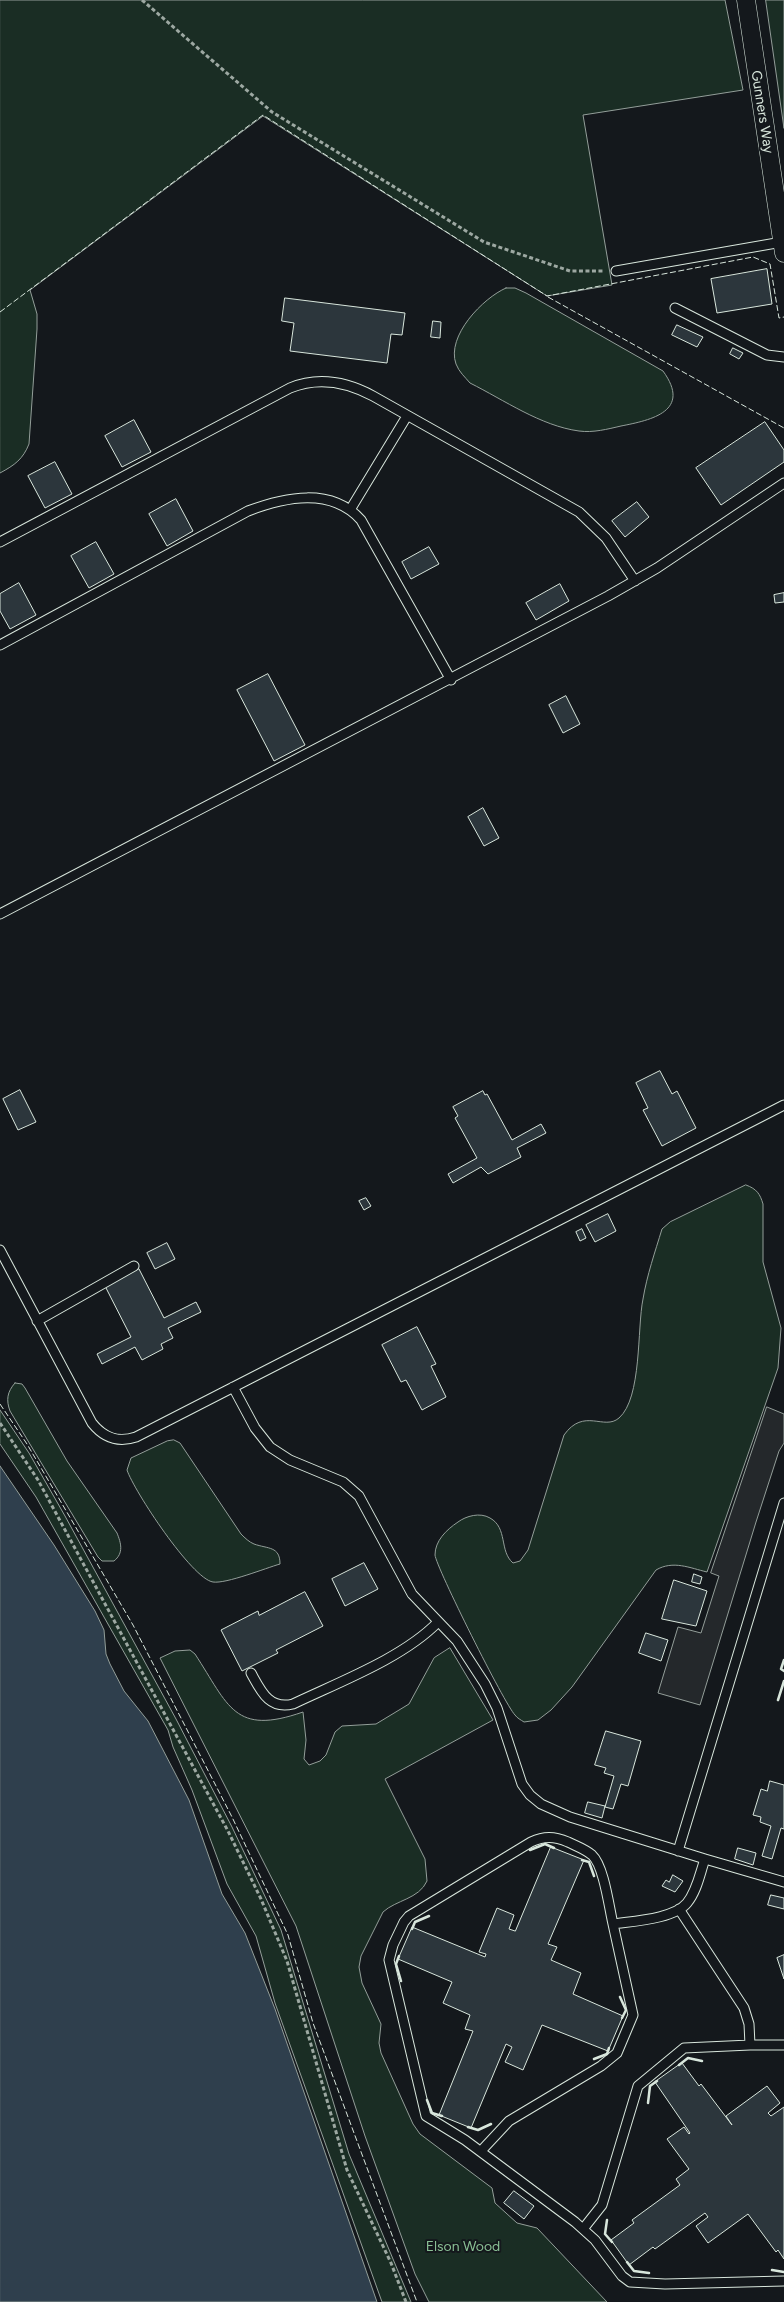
<!DOCTYPE html>
<style>
body{margin:0}
canvas{display:block;background:#14181c}
</style>
<canvas width="784" height="2302"></canvas>
<script>
const c = document.querySelector('canvas').getContext('2d');
c.lineJoin = 'round';
function fill(path, color) {
  c.fillStyle = color;
  c.fill(path, 'evenodd');
}
function strokePath(path, color, width, dash) {
  c.strokeStyle = color;
  c.lineWidth = width;
  c.lineCap = dash ? 'butt' : 'round';
  c.setLineDash(dash || []);
  c.stroke(path);
}
function drawText(font, color, halo, rows, align = 'center') {
  c.font = font + ' Figtree,sans-serif';
  c.lineWidth = 4;
  c.setLineDash([]);
  c.textBaseline = 'middle';
  c.strokeStyle = halo;
  c.fillStyle = color;
  for (const [text, x, y, turn = 0] of rows) {
    c.save();
    c.translate(x, y);
    c.rotate((+turn || 0) * Math.PI / 180);
    c.textAlign = isNaN(turn) ? turn : align;
    if (halo) c.strokeText(text, 0, 0);
    c.fillText(text, 0, 0);
    c.restore();
  }
}
const green = new Path2D(`
 M0,0H725L743,90L583,115L612,285L547,296L263,116L30,290L37,314V329L29,444C23,459 15,465 0,473Z
 M766,0H784V128Z
 M506,288H515L526,293L663,371C692,411 652,420 621,426C608,429 593,433 579,431C541,426 504,400 470,383C465,377 459,372 456,364C446,336 483,298 506,288Z
 M746,1185C757,1189 760,1194 763,1204V1262L781,1328L778,1368L707,1572C690,1568 673,1560 656,1570L572,1687L551,1710L538,1720L524,1722C521,1720 517,1718 515,1715C505,1705 436,1567 435,1555C435,1541 446,1530 458,1522C466,1516 480,1512 490,1518C508,1528 499,1551 513,1563L520,1561L528,1550L564,1435C584,1407 604,1431 619,1418C642,1398 637,1328 643,1299C647,1275 655,1252 662,1229L670,1222Z
 M15,1383L22,1384L25,1388L67,1461L117,1533C121,1543 124,1553 114,1561H102L98,1557L10,1411C6,1400 7,1392 15,1383Z
 M0,1410L29,1453L65,1516L176,1719L232,1827L281,1930L349,2154L411,2302H382L275,2003L256,1936L227,1884L192,1790L173,1747L168,1730L36,1497L0,1444Z
 M174,1440L180,1443L241,1534C245,1538 249,1542 254,1544C268,1549 280,1546 280,1564C266,1568 226,1584 213,1582C192,1579 134,1491 127,1470L131,1458L167,1441Z
 M450,1648L493,1720L385,1779L425,1859L427,1881C419,1899 396,1900 383,1912L361,1956L359,1967L362,1983L381,2024L379,2043L381,2053L413,2124L420,2134L492,2188L495,2203L517,2223L537,2228L607,2302H429L415,2274L365,2136L296,1926L160,1658L175,1651L190,1650L195,1654C229,1706 234,1736 303,1712L306,1740L304,1759L309,1765L320,1761L326,1755L335,1732L342,1726L376,1724L409,1704L434,1658Z`);
fill(green, '#1a2d24');
strokePath(green, '#939e99', 1);
const parking = new Path2D(`
 M767,1407L784,1414V1443L779,1451L756,1522L700,1705L658,1693L678,1627L701,1633L719,1576L711,1573Z`);
fill(parking, '#24282b');
strokePath(parking, '#939e99', 1);
const water = new Path2D(`
 M0,1466L54,1545L95,1611L104,1630L106,1654L110,1664L124,1691L148,1721L189,1800L222,1894L245,1933L275,2009L377,2302H0Z`);
fill(water, '#2f3f4d');
strokePath(water, '#939e99', 1);
const building = new Path2D(`
 M767,269L772,304L717,313L711,279Z
 M285,298L405,313L402,335L391,334L387,363L290,351L294,323L282,321Z
 M433,321L441,322L440,338L431,337Z
 M677,325L703,337L697,347L672,335Z
 M733,348L743,353L739,359L730,354Z
 M134,420L151,452L122,467L105,436Z
 M765,422L784,450V462L721,505L696,468Z
 M55,462L72,494L45,508L28,476Z
 M176,499L193,531L167,546L149,514Z
 M637,502L649,517L625,537L612,521Z
 M96,542L114,574L89,588L71,556Z
 M429,547L439,564L411,579L402,562Z
 M19,583L36,615L10,629L0,611V594Z
 M560,584L569,601L536,620L526,603Z
 M784,593V602L775,603L774,595Z
 M268,674L305,745L274,761L237,690Z
 M566,696L580,724L563,733L549,705Z
 M483,808L499,838L484,846L468,817Z
 M660,1071L672,1094L677,1091L696,1128L662,1146L643,1110L648,1108L636,1083Z
 M20,1090L36,1122L18,1130L3,1099Z
 M483,1091L485,1095L487,1094L512,1140L541,1124L546,1133L517,1148L521,1157L488,1174L481,1167L453,1183L448,1174L477,1158L455,1118L458,1116L453,1107Z
 M366,1198L371,1206L364,1210L359,1201Z
 M608,1214L616,1231L595,1242L586,1225Z
 M582,1229L586,1238L580,1241L576,1232Z
 M167,1243L175,1259L155,1269L147,1253Z
 M139,1269L164,1318L196,1302L201,1312L168,1328L173,1338L161,1344L163,1349L142,1360L135,1347L102,1364L97,1354L131,1337L105,1286Z
 M417,1327L436,1364L431,1366L446,1397L422,1410L406,1380L401,1382L382,1345Z
 M364,1563L378,1589L345,1606L332,1579Z
 M694,1574L702,1577L700,1584L692,1582Z
 M674,1580L707,1591L696,1626L662,1619Z
 M305,1592L323,1626L276,1650L278,1653L242,1671L221,1630L258,1611L259,1615Z
 M646,1633L668,1640L661,1661L639,1653Z
 M606,1731L641,1741L628,1786L621,1784L613,1809L605,1807L614,1776L604,1773L606,1768L595,1765Z
 M770,1781L784,1785V1829L781,1828L772,1859L762,1856L771,1826L760,1822L761,1817L753,1815L761,1789L767,1791Z
 M588,1802L605,1806L602,1818L585,1813Z
 M551,1847L584,1860L548,1944L557,1947L551,1960L581,1973L573,1994L623,2016L608,2051L542,2025L523,2070L505,2062L512,2047L506,2044L471,2128L439,2115L473,2031L465,2029L470,2015L443,2003L452,1982L398,1959L412,1927L485,1957L486,1954L479,1952L497,1908L514,1915L509,1929L515,1931Z
 M738,1848L756,1853L753,1865L735,1859Z
 M673,1875L683,1881L675,1892L662,1886L666,1880L669,1882Z
 M771,1895L784,1898V1909L768,1905Z
 M784,1955V1979L777,1958Z
 M682,2063L699,2086L701,2084L732,2125L726,2116L767,2086L780,2103L768,2113L771,2116L784,2107V2259L778,2250L776,2252L748,2214L708,2243L696,2226L708,2217L705,2213L655,2249L653,2247L629,2265L611,2240L634,2223L632,2220L680,2185L676,2179L689,2169L667,2139L684,2127L689,2134L690,2133L655,2082Z
 M514,2191L534,2206L524,2219L504,2203Z`);
fill(building, '#2c363c');
strokePath(building, '#d8e6dc', 1);
const lane = new Path2D(`
 M616,271L782,242
 M675,308L767,355L784,357
 M350,510L407,416
 M0,542L290,388C319,376 347,382 373,396L579,512L606,538L635,581
 M0,645L248,511C285,497 331,487 361,520L451,680
 M0,914L608,596L657,568L784,483
 M0,1250L92,1423C104,1438 118,1443 136,1437L784,1105
 M37,1321L134,1266
 M233,1387L255,1428L270,1447L290,1460L343,1482L359,1496L412,1594L457,1641L485,1684L497,1708L522,1784L530,1795L541,1804L570,1817L705,1859C700,1873 697,1891 687,1903C674,1919 633,1921 613,1924C609,1907 604,1866 592,1855C585,1849 576,1846 568,1842C554,1836 544,1836 531,1842L409,1916L404,1922L393,1945L389,1960L426,2116L465,2140L575,2222L595,2240L622,2276L630,2282L665,2284L784,2281
 M251,1673C261,1691 269,1710 293,1704C339,1682 403,1658 438,1622
 M678,1851L784,1503
 M705,1859L784,1882
 M679,1909L744,2008L749,2024L750,2045H784
 M481,2151L509,2121L601,2066L617,2053L633,2015L613,1924
 M583,2229L602,2205L638,2086L684,2048L750,2045`);
const street = new Path2D(`
 M746,0L784,253`);
strokePath(lane, '#d8e6dc', 11);
strokePath(street, '#d8e6dc', 19);
strokePath(new Path2D(`
 M142,0L272,112L484,242L570,271H603
 M0,1423L38,1480L228,1831L261,1899L287,1961L347,2170L391,2263L406,2302`), '#9da8a2', 3, [4, 2.5]);
strokePath(lane, '#14181c', 9);
strokePath(street, '#14181c', 18);
strokePath(new Path2D(`
 M548,297L784,428
 M0,312L263,115L547,296L753,257L770,264L779,318L784,317
 M0,1404L27,1444L133,1625L232,1817L288,1935L313,2023L417,2302`), '#d8e6dc', 1, [6, 2.5]);
strokePath(new Path2D(`
 M784,1660L781,1669L784,1671
 M778,1700L784,1681
 M530,1850L545,1844L554,1848
 M582,1860L589,1862L594,1876
 M412,1929L415,1922L429,1916
 M399,1956L396,1964L401,1981
 M620,1997L626,2010L622,2018
 M594,2059L607,2054L609,2048
 M679,2065L688,2058L702,2061
 M427,2100L432,2113L442,2116
 M648,2103L650,2086L657,2081
 M468,2127L478,2130L491,2124
 M607,2220L605,2234L612,2242
 M627,2262L634,2271L649,2273
 M772,2270L784,2272`), '#d8e6dc', 2.5);
drawText('14px', '#d8e6dc', '#14181c', [
 ["Gunners Way",762,112,81]
]);
drawText('14px', '#8ac095', '#14181c', [
 ["Elson Wood",463,2247]
]);
</script>
